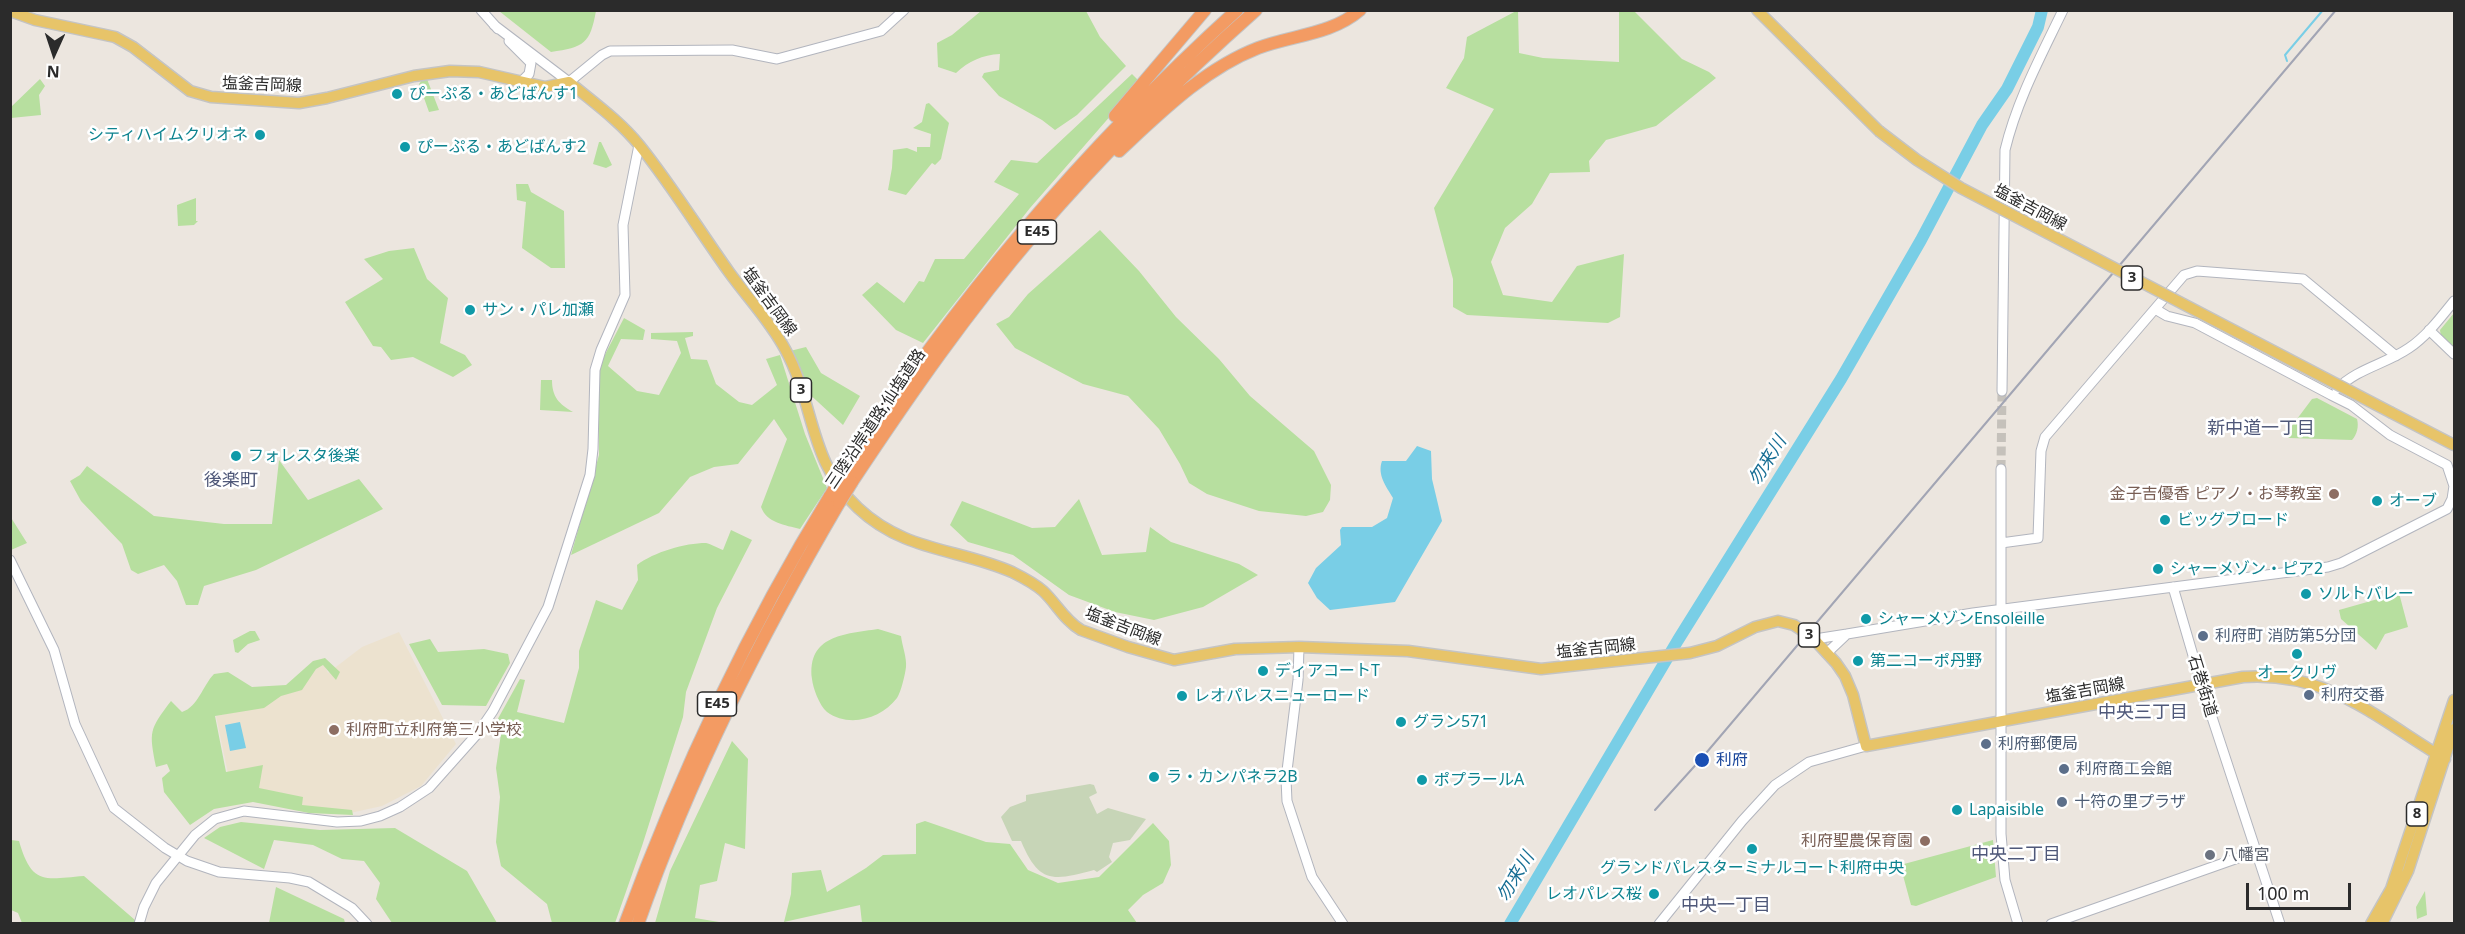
<!DOCTYPE html>
<meta charset="utf-8">
<style>
body{margin:0}
#map{position:relative;width:2465px;height:934px;overflow:hidden;background:#ece6df;font-family:"Noto Sans",sans-serif}
canvas{display:block}
.frame{position:absolute;inset:0;border:12px solid #2b2b2b;pointer-events:none}
.north{position:absolute;left:24px;top:24px;width:60px;height:60px;-webkit-text-stroke:4px #fff;paint-order:stroke;rotate:183deg;font-size:16px;font-weight:700;line-height:24px;text-align:center;color:#2b2b2b}
.north::after{content:'';display:block;margin:auto;width:21px;height:27px;background:#2b2b2b;clip-path:polygon(50% 0,100% 100%,50% 72%,0 100%)}
.scale{position:absolute;left:2246px;top:883px;width:105px;height:27px;box-sizing:border-box;border:3px solid #2b2b2b;border-top:0;padding-left:8px;font-size:18px;line-height:21px;white-space:nowrap;color:#2b2b2b;-webkit-text-stroke:4px #fff;paint-order:stroke}
</style>
<div id="map">
<canvas width="2465" height="934"></canvas>
<div class="frame"></div>
<div class="north">N</div>
<div class="scale">100 m</div>
</div>
<script>
const c = document.querySelector('canvas').getContext('2d');
c.lineJoin = 'round';
function fill(path, color) {
  c.fillStyle = color;
  c.fill(path, 'evenodd');
}
function strokePath(path, color, width, dash) {
  c.strokeStyle = color;
  c.lineWidth = width;
  c.lineCap = dash ? 'butt' : 'round';
  c.setLineDash(dash || []);
  c.stroke(path);
}
function drawText(font, color, halo, rows, align = 'center') {
  c.font = font + ' "Noto Sans","Noto Sans JP",sans-serif';
  c.lineWidth = 5;
  c.setLineDash([]);
  c.textBaseline = 'middle';
  c.strokeStyle = halo;
  c.fillStyle = color;
  for (const [text, x, y, turn = 0] of rows) {
    c.save();
    c.translate(x, y);
    c.rotate((+turn || 0) * Math.PI / 180);
    c.textAlign = isNaN(turn) ? turn : align;
    if (halo) c.strokeText(text, 0, 0);
    c.fillText(text, 0, 0);
    c.restore();
  }
}
fill(new Path2D(`
 M399,632L456,744L421,786L382,806L350,813L253,801L234,802L216,716L264,706L323,662L328,673L362,647Z`), '#ece2cf');
fill(new Path2D(`
 M1518,10L1519,53L1543,58L1619,62V11H1634L1682,59L1709,72L1716,78L1656,126L1606,140L1589,161L1590,172L1550,173L1532,204L1505,228L1491,262L1503,295L1552,302L1577,266L1624,254L1620,317L1608,323L1467,315L1453,307V279L1434,208L1494,109L1446,88L1464,58L1467,37Z
 M579,11H596C590,44 584,47 551,52L499,11Z
 M981,11H1086L1100,37L1126,66L1077,115L1055,130L1042,120L999,96L982,77L984,73L999,70L1000,54C982,55 969,61 956,73L938,67L937,43L952,35Z
 M1132,74L1140,82L1030,208L923,343L896,330L862,295L877,282L904,303L919,281L924,282L935,259H964L1019,194L994,182L1011,160L1037,163Z
 M40,79L45,86L39,95L41,115L11,118V107Z
 M427,79L439,110L429,112L419,84L422,80Z
 M929,103L949,123L941,159L935,165L932,163L906,195L888,190L892,168L893,150L907,148L917,152V147H930L931,134L913,128L922,122L926,104Z
 M599,142H601L612,165L606,168L593,164Z
 M516,184H528L531,192L564,211L565,268H551L522,248L526,202L517,200Z
 M196,198V221H198L194,225L178,226L177,205Z
 M1100,230L1139,271L1176,317L1219,359L1250,396L1314,451L1331,485L1330,500L1323,512L1306,516L1259,511L1207,494L1189,483L1180,464L1159,429L1128,396L1083,384L1015,348L996,324L1009,317L1028,294Z
 M414,248L427,279L448,298L440,343L465,355L472,365L453,377L413,357L391,360L381,347L373,346L345,302L383,279L364,259L389,251Z
 M2454,313V349L2441,337L2440,330Z
 M624,318L645,330L643,340L621,339L608,366L637,391L659,395L681,353L677,341L651,339V333L693,332V336L685,338L691,359L707,360L716,384L739,402L752,405L777,385L766,359L780,355L805,434L827,488L800,529C785,525 767,523 761,507L787,439L774,419L738,464L714,467L690,477L659,513L571,555L599,455V366Z
 M806,347L821,373L860,396L843,425L805,390L790,351Z
 M541,380H552C552,397 559,404 573,412L540,410Z
 M2317,398L2357,419C2359,426 2357,435 2352,440L2289,438L2285,435L2312,399Z
 M279,460L308,500L359,479L383,509L256,570L204,586L198,605H186L177,581L164,565L138,574L131,570L122,544L81,501L70,481L80,475L87,466L154,516L224,524H272Z
 M1079,499L1102,555L1146,552L1150,527L1171,542L1239,564L1258,575L1203,607L1154,620L1115,612L1069,595L1013,555L968,542L950,525L962,501L1032,528L1055,527Z
 M10,516L27,543L11,550H10Z
 M731,530L752,540L717,608L686,692L683,717L642,846L615,923H552L547,904L501,866L496,842L500,797L496,768L502,727L495,724L520,679L525,680L517,712L564,723L579,668V651L596,600L622,610L638,580L637,565C654,552 685,543 706,543C711,544 718,548 723,550Z
 M2399,593L2408,627L2385,634L2376,650L2341,619L2339,610Z
 M878,629L901,636C902,645 907,658 906,667C905,675 901,692 897,698C881,719 849,728 827,712C819,705 813,688 812,679C807,635 845,634 878,629Z
 M250,631H255L260,640L248,644L238,653L235,652L233,640Z
 M430,639L438,652L484,649L508,654L510,663L486,706L442,705L409,644Z
 M325,658L340,672L336,680L323,665L316,669L302,690L281,696L264,708L215,716L226,772L263,765L259,788L303,797L302,805L352,810L353,815L309,813L253,802L214,809L190,825L164,792L162,778L170,771L167,764L156,767C149,731 149,730 171,701L182,712C198,707 203,685 214,674L228,672L252,687L286,685L313,661Z
 M732,741L748,759L745,849L725,843L717,881L700,885L695,918L725,923H655L670,871Z
 M925,821L986,842L1010,844L1028,870L1058,883L1099,877L1153,823L1169,841L1171,865L1163,883L1143,895L1128,910L1137,923H862L860,905L784,922L791,894L792,873L821,870L827,892L866,868L883,855L916,854V824Z
 M241,822L320,830L395,828L467,871L497,923H392L376,899L380,883L364,861L342,859L313,845L274,840L264,869L204,838L220,827Z
 M11,840L19,841C32,886 44,879 84,876L135,920V924L22,923L18,913L11,910Z
 M1993,840L1996,877L1916,906L1911,905L1901,868L1904,864Z
 M276,887L344,919L345,923H269Z
 M2425,891L2427,915L2417,919L2416,907Z`), '#b7df9f');
fill(new Path2D(`
 M1090,784L1094,785L1097,793L1089,797L1097,814L1108,808L1146,819L1130,840L1113,843L1109,857L1112,862L1097,872L1094,870C1053,881 1039,884 1021,841H1012L1001,817L1010,807L1026,801V795Z`), '#c7d5b7');
fill(new Path2D(`
 M1417,446L1431,451L1432,479L1442,521L1395,602L1330,610L1317,598L1308,583L1316,568L1341,545L1340,530L1342,527H1372L1387,518L1393,498C1386,486 1377,475 1382,461H1406Z
 M240,722L246,748L230,751L225,725Z`), '#79cee6');
strokePath(new Path2D(`
 M2287,61L2285,55L2323,10`), '#79cee6', 2);
strokePath(new Path2D(`
 M1510,924L1678,640L1841,379L1921,240L1982,125L2007,89L2038,27L2042,10`), '#79cee6', 12);
strokePath(new Path2D(`
 M2001,469L2002,391`), '#c5c1bb', 9, [9, 4.5]);
const secondary = new Path2D(`
 M481,10L498,29
 M494,25L569,82L602,55L610,51L732,50L777,59L881,31L904,10
 M509,41L531,63L529,74L522,81
 M2429,330L2454,354
 M2337,389C2358,368 2386,364 2409,348C2427,336 2441,317 2454,301
 M2002,391L2005,150C2017,100 2041,56 2063,10
 M2001,469V834L2005,880L2018,924
 M2001,543L2038,538L2041,451L2045,437L2184,275L2197,271L2303,279L2396,356
 M10,560L54,650L75,724L114,808L165,848L187,861L219,872L290,878L309,882L352,908L367,924
 M2173,587L2204,693L2280,924
 M1815,639L1847,634
 M1299,647L1298,680L1286,779L1287,801L1312,877L1343,924
 M1828,652L1847,634L1973,613L2328,567L2341,563L2447,509L2452,499L2454,486L2447,465L2390,435L2351,405L2331,395L2195,323L2167,316L2155,309
 M139,924L144,907L156,883L195,835L215,819L244,811L337,822L361,821L380,816L400,807L429,788L478,733L493,711L548,607L590,475L593,449L595,370L601,350L625,295L623,225L639,145
 M1659,924L1742,821L1775,785L1809,762L1866,746
 M2051,924L2255,852`);
const primary = new Path2D(`
 M1757,10L1879,131
 M10,11L35,20L115,37L133,47L190,91L211,97L299,103L327,98L414,76L450,71L479,72L545,87L569,82C593,102 620,121 640,146C672,186 699,230 729,272C747,297 770,321 785,349C815,404 808,461 858,508C905,552 957,548 1012,572C1022,577 1034,583 1043,591C1056,603 1065,621 1081,630L1128,647L1174,660L1235,649L1299,647L1408,651L1541,669L1690,653L1717,646L1755,627L1778,621L1794,625L1812,637L1836,663L1845,676L1853,695L1866,746L2243,677C2329,671 2376,718 2445,759
 M2392,413L2454,445
 M2371,924L2391,889L2454,700
 M2382,924L2408,871L2454,729`);
const highway = new Path2D(`
 M1115,116L1205,10
 M1119,151C1161,112 1204,69 1258,48C1292,35 1331,35 1360,10
 M843,474C956,300 1083,150 1237,10
 M852,482C909,396 968,311 1035,233C1103,154 1177,80 1256,10
 M625,924C680,774 747,631 830,496
 M638,924C690,776 760,638 839,503`);
strokePath(secondary, '#b2b5be', 11);
strokePath(primary, '#c4c4c4', 13);
strokePath(highway, '#c4c4c4', 14);
strokePath(secondary, '#fff', 9);
strokePath(primary, '#e7c469', 10);
strokePath(highway, '#f39b63', 12);
strokePath(new Path2D(`
 M1655,810L1701,759L2336,10`), '#a2a5b4', 2);
const primaryBridge = new Path2D(`
 M1879,131L1917,160L1961,188L2392,413`);
const highwayBridge = new Path2D(`
 M830,496L843,474
 M839,503L852,482`);
strokePath(primaryBridge, '#c4c4c4', 13, []);
strokePath(highwayBridge, '#c4c4c4', 14, []);
strokePath(primaryBridge, '#e7c469', 10);
strokePath(highwayBridge, '#f39b63', 12);
for (const [x, y, r, color] of [
 [397,94,6,"#0f9aa8"],
 [260,135,6,"#0f9aa8"],
 [405,147,6,"#0f9aa8"],
 [470,310,6,"#0f9aa8"],
 [236,456,6,"#0f9aa8"],
 [2334,494,6,"#8d6e63"],
 [2377,501,6,"#0f9aa8"],
 [2165,520,6,"#0f9aa8"],
 [2158,569,6,"#0f9aa8"],
 [2306,594,6,"#0f9aa8"],
 [1866,619,6,"#0f9aa8"],
 [2203,636,6,"#5c6f8a"],
 [2297,654,6,"#0f9aa8"],
 [1858,661,6,"#0f9aa8"],
 [1263,671,6,"#0f9aa8"],
 [2309,695,6,"#5c6f8a"],
 [1182,696,6,"#0f9aa8"],
 [1401,722,6,"#0f9aa8"],
 [334,730,6,"#8d6e63"],
 [1986,744,6,"#5c6f8a"],
 [1702,760,8,"#1a4fb4"],
 [2064,769,6,"#5c6f8a"],
 [1154,777,6,"#0f9aa8"],
 [1422,780,6,"#0f9aa8"],
 [2062,802,6,"#5c6f8a"],
 [1957,810,6,"#0f9aa8"],
 [1925,841,6,"#8d6e63"],
 [1752,849,6,"#0f9aa8"],
 [2210,855,6,"#6b7280"],
 [1654,894,6,"#0f9aa8"]
]) {
  const dot = new Path2D();
  dot.arc(x, y, r, 0, 2 * Math.PI);
  c.fillStyle = color;
  c.fill(dot);
  strokePath(dot, '#fff', 2);
}
for (const [x, y, w] of [
 [1037,232,39],
 [2132,278,21],
 [801,390,21],
 [1809,635,21],
 [717,704,39],
 [2417,814,21]
]) {
  const box = new Path2D();
  box.roundRect(x - w / 2, y - 12, w, 24, 4.5);
  c.fillStyle = '#fff';
  c.fill(box);
  strokePath(box, '#2b2b2b', 1.5);
}
drawText('bold 15px', '#2b2b2b', null, [
 ["E45",1037,232],
 ["3",2132,278],
 ["3",801,390],
 ["3",1809,635],
 ["E45",717,704],
 ["8",2417,814]
]);
drawText('16px', '#2b2b2b', '#fff', [
 ["塩釜吉岡線",262,85,2],
 ["塩釜吉岡線",2030,208,28],
 ["塩釜吉岡線",769,302,54],
 ["三陸沿岸道路;仙塩道路",876,419,-56],
 ["塩釜吉岡線",1123,627,21],
 ["塩釜吉岡線",1596,649,-6],
 ["石巻街道",2202,686,73],
 ["塩釜吉岡線",2085,691,-10]
]);
drawText('16px', '#0d838f', '#fff', [
 ["ぴーぷる・あどばんす1",409,94],
 ["シティハイムクリオネ",248,135,"right"],
 ["ぴーぷる・あどばんす2",417,147],
 ["サン・パレ加瀬",482,310],
 ["フォレスタ後楽",248,456],
 ["オーブ",2389,501],
 ["ビッグブロード",2177,520],
 ["シャーメゾン・ピア2",2170,569],
 ["ソルトバレー",2318,594],
 ["シャーメゾンEnsoleille",1878,619],
 ["第二コーポ丹野",1870,661],
 ["ディアコートT",1275,671],
 ["オークリヴ",2297,673,"center"],
 ["レオパレスニューロード",1194,696],
 ["グラン571",1413,722],
 ["ラ・カンパネラ2B",1166,777],
 ["ポプラールA",1434,780],
 ["Lapaisible",1969,810],
 ["グランドパレスターミナルコート利府中央",1752,868,"center"],
 ["レオパレス桜",1642,894,"right"]
], 'left');
drawText('16px', '#785e54', '#fff', [
 ["金子吉優香 ピアノ・お琴教室",2322,494],
 ["利府町立利府第三小学校",346,730,"left"],
 ["利府聖農保育園",1913,841]
], 'right');
drawText('16px', '#4e5e75', '#fff', [
 ["利府町 消防第5分団",2215,636],
 ["利府交番",2321,695],
 ["利府郵便局",1998,744],
 ["利府商工会館",2076,769],
 ["十符の里プラザ",2074,802]
], 'left');
drawText('16px', '#164399', '#fff', [
 ["利府",1716,760]
], 'left');
drawText('16px', '#5b616d', '#fff', [
 ["八幡宮",2222,855]
], 'left');
drawText('18px', '#4f5879', '#fff', [
 ["新中道一丁目",2261,429],
 ["後楽町",231,481],
 ["中央三丁目",2143,713],
 ["中央二丁目",2016,855],
 ["中央一丁目",1726,906]
]);
drawText('italic 18px', '#176e94', '#fff', [
 ["勿来川",1768,461,-58],
 ["勿来川",1516,877,-59]
]);
</script>
